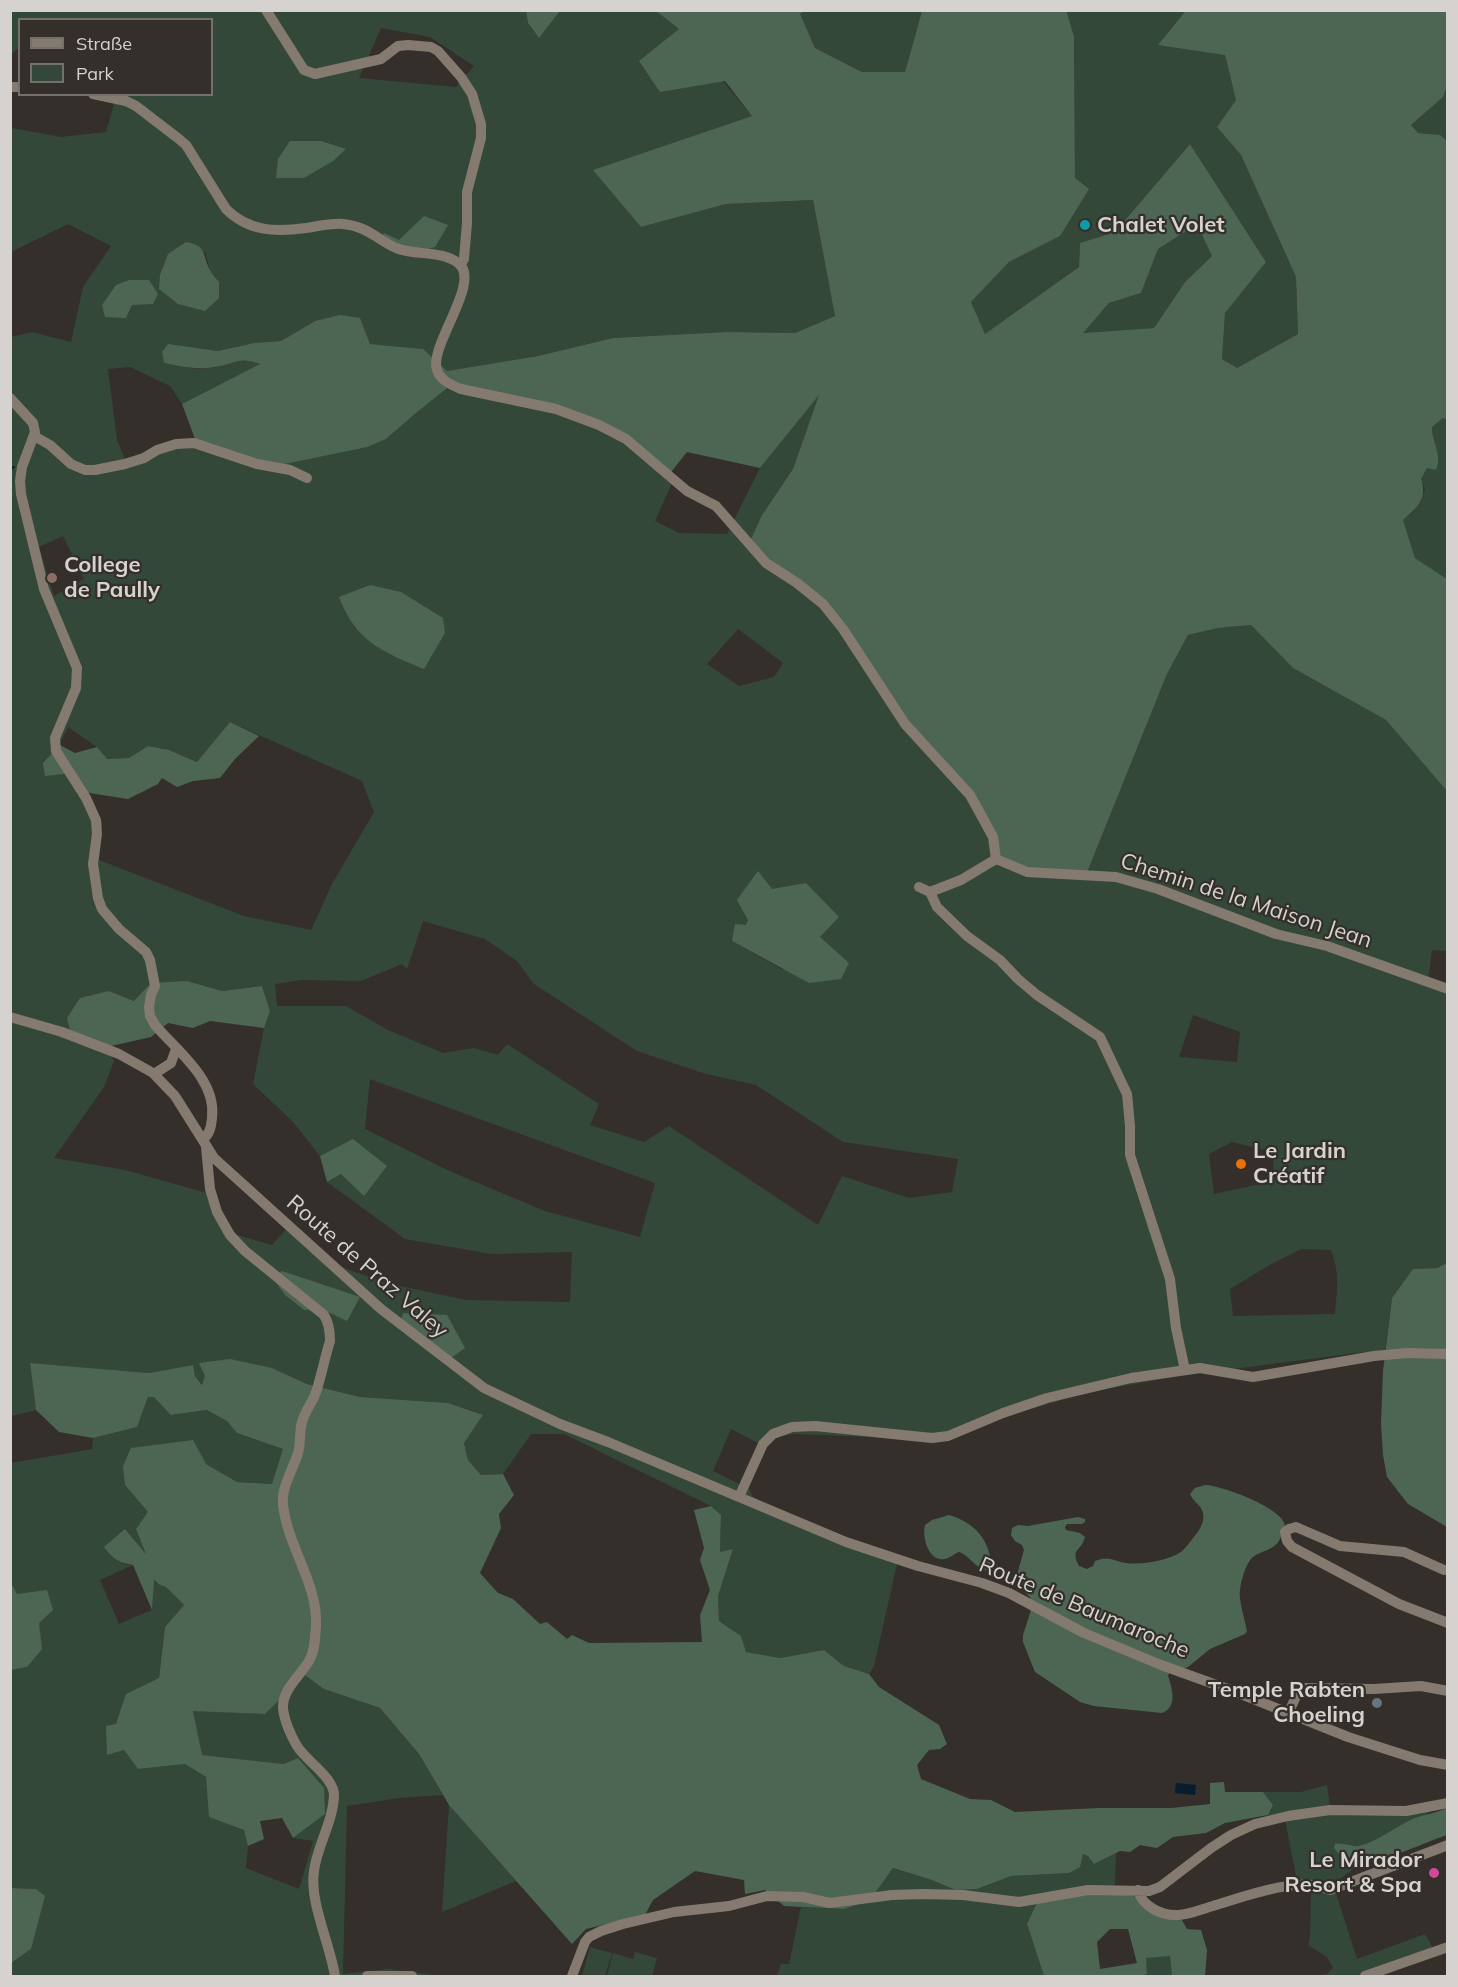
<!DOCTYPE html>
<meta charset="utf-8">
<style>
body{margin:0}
#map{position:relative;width:1458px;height:1987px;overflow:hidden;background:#342f2a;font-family:Mulish,sans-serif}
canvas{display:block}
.frame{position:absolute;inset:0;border:12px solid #d5d2cf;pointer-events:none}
.legend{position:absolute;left:18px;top:18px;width:195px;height:78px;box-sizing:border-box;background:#342f2a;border:2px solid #74706c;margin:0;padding:8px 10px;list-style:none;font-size:18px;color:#d5d2cf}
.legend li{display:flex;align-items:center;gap:12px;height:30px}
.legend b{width:30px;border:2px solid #74706c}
</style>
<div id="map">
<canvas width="1458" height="1987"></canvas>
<div class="frame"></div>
<ul class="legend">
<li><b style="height:8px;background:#857a70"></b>Straße</li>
<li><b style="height:16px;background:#344839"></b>Park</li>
</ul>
</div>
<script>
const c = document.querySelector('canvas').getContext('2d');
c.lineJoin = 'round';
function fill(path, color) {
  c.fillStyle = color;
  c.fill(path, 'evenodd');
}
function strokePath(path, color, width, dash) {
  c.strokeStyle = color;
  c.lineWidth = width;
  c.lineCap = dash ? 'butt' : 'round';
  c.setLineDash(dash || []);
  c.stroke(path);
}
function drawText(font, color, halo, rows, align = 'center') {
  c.font = font + ' Mulish,sans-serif';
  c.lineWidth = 4.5;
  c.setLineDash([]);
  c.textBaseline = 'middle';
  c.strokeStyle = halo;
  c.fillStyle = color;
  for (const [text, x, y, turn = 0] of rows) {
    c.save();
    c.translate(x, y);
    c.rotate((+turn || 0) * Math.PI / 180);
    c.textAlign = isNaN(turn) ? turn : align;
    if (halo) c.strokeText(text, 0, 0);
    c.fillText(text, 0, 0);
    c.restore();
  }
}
fill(new Path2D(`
 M804,10L922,11L905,72H862L815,48L799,13Z
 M11,11H526L528,23L539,38L560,11H656L679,29L752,116L594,170L641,227L726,204L813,200L835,316L795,333L726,332L613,338L538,356L447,371L422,349L370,344L360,319L315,321L281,341L254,343L218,351L196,348L162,352L164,363C182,367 197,371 216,367C238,363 236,356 261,364L182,404L170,386L130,367L108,369L117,440L125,459L165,444L386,439L416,413L451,385L599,425L668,476L671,485L655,521L679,533L727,534L760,468L820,393L793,469L762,515L797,583L1086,875L1167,674L1188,635L1218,628L1251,625L1293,668L1386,720L1447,791V951L1432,950L1428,981L1447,987V1263L1437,1268L1413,1269L1392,1298L1385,1351L1356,1353L1180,1376L1089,1392L1004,1417L929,1443L872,1437L794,1434L775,1437L766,1447L731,1429L713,1471L749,1489L753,1497L897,1564L874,1666L869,1674L844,1666L824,1650L780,1658L745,1652L741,1636L719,1621L718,1596L733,1549L720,1552L721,1515L711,1506L564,1434H531L503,1474L481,1475L468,1460L464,1443L483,1415L448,1403L360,1397L307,1384L272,1368L200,1364L206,1376L203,1385L195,1376L192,1365L149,1373L30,1363L36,1410L11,1416V337L32,332L71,342L83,287L111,246L68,224L11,252V128L61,137L106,132L114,104L103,95L212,94V20H20L19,48L11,54ZM381,28L430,37L474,66L456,87L359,78ZM205,252L210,270L219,282L168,254ZM63,536L84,579L54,596L39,547ZM738,629L783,663L774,677L739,686L707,664ZM230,722L362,781L374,812L332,884L311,930L244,916L99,860L102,822L73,773L45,775L68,727L97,747L106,759L129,758L148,746L169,750L198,762ZM748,920L783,970L732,941L747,925ZM423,921L485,939L517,961L534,984L637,1051L706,1074L756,1085L843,1142L958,1159L952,1192L909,1198L842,1176L818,1225L669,1126L644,1142L590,1125L599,1104L507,1044L498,1055L474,1048L443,1053L388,1030L346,1006H277L275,984L301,980L361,981L402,964L407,969ZM187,981L222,991L262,986L270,1011L264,1028L253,1084L293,1122L320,1156L353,1140L341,1174L327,1182L405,1239L491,1254L572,1252L570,1302L466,1300L386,1283L339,1266L291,1224L272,1245L234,1234L207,1193L125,1170L54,1158L104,1087L114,1061L107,1047L109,991L134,1001ZM1193,1015L1240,1032L1237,1062L1179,1057ZM370,1079L655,1183L640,1237L545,1211L447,1170L365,1129ZM1232,1142L1273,1152L1274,1181L1214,1194L1209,1154ZM1301,1249L1331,1250C1340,1274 1337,1288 1335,1314L1233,1316L1230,1289L1273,1263Z
 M1066,11H1184V13L1225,55L1236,100L1217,127L1241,155L1296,277L1298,334L1237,368L1222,359L1225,312L1266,262L1190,144L1115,232L1080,243L1079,267L985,335L971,302L1009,262L1060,236L1075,179L1074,36Z
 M1447,86V141L1439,135L1418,133L1411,125L1443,97Z
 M1197,223L1212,256L1185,282L1154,328L1082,333L1109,303L1141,293L1158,249Z
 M1443,418L1448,420L1447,579L1415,558L1403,520L1414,511L1425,490L1421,479L1427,467L1436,470C1443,456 1432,442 1432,427Z
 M148,1397H155L172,1415L207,1410L227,1421L237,1433L283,1449L273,1484L237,1482L206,1464L125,1485L148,1512V1556L125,1529L124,1564L133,1565L100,1580L119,1624L152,1610L153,1580L160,1585L166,1587L184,1605L165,1627L159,1678L126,1694L108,1755L124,1750L138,1769L185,1764L206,1777L210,1817L244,1830L248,1846L246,1868L299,1889L313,1841L293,1838L325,1814L284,1764L201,1755L193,1710L265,1714L305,1674L324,1689L380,1708L419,1754L443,1795L399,1798L347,1806L343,1974L388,1969L442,1976H11L10,1963L31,1949L36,1889L11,1888V1670L27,1667L16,1594L11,1581V1463L92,1449L93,1438L137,1427Z
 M1327,1785L1330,1807L1407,1808L1442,1803L1333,1884L1357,1959L1425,1934L1437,1955L1381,1976H1317L1327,1974L1333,1968L1327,1957L1308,1945L1310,1937L1311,1888L1297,1880L1285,1820L1268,1815L1273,1805L1263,1792H1301Z
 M449,1805L516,1881L442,1912Z
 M1083,1853L1088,1856L1094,1864L1116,1853L1115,1884L1112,1892L1027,1924L1044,1976H777L781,1964H789L801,1907L844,1909L869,1901L892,1868L929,1879L956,1890L977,1889L1011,1876L1069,1873Z
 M590,1947L612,1953L605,1976H582Z
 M635,1952L657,1958L652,1976H607L613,1953L633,1959Z
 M1170,1956L1172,1976H1141L1147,1974L1145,1957Z`), '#344839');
fill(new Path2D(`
 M1066,10L1074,36L1075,178L1089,189L1060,236L1009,262L971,302L985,334L1079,267L1080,243L1115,232L1190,144L1266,262L1225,313L1222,359L1237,368L1298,334L1296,277L1241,155L1217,127L1236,100L1225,55L1158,45L1184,13V11H1447V86L1443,97L1411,125L1418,133L1440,135L1447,141V420L1443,418L1432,427C1432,442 1443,456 1436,470L1427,468L1421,479C1428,498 1417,508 1403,520L1415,558L1447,579V791L1386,720L1293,668L1251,625L1218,628L1188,635L1167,674L1086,875L1027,872L996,859L984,819L905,724L823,604L749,544L762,515L793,469L819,395L760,468L687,452L668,476L599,425L451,385L416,413L386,439L367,447L275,466L198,447L182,404L260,364C236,356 237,364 215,367C197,370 182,367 164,363L162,352L168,344L218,351L254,343L281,341L315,321L340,315L360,318L370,344L423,349L447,371L538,356L613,338L726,332L795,333L835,316L813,200L726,204L641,227L593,170L752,116L725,81L660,92L639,61L679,29L656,11H804L800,14L815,48L862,72H905L922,11ZM1197,224L1212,256L1185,282L1154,328L1083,333L1109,303L1141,293L1158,249Z
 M526,11V10L560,11L539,38L528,23Z
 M290,141H321L346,149L333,161L304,178H276L278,159Z
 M424,216L448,225L435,247C414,253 401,248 382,237L384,233L399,240Z
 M186,242C208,246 202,255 210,270C212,274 217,279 219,282V298L205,311L178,304L159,289L160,275L168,254Z
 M129,280H149L158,294L153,304L132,305L126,318L105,317L102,305L116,285Z
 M370,585L401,592L443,618L445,633L424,669C383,652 356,642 339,597Z
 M230,722L259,736L235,759L220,778L193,781L177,787L162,778L158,784L128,799L83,792L73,773L45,776L43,763L60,745L75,753L97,747L107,759L129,758L148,746L169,750L197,762Z
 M758,871L772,889L806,883L839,917L820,937L849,963L841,979L809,983L732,941L735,924L746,925L748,920L737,900Z
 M187,981L222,991L262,986L270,1011L264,1028L210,1021L193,1028L168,1023L151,1037L107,1047L71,1034L67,1018L80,998L109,991L134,1001L151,983Z
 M353,1139L387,1166L364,1196L341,1174L327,1182L320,1156Z
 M1447,1263V1527L1408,1504L1387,1477L1383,1455L1381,1424L1383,1371L1392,1298L1413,1269L1437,1268Z
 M282,1271L360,1297L347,1321L322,1309L304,1310L285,1295L272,1277Z
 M403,1313L447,1315L465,1348L451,1358L401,1321Z
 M230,1359L272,1368L307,1384L360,1397L448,1403L483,1415L464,1443L468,1460L481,1475L503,1474L514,1495L499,1514L501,1528L480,1573L498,1593L513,1599L540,1624L547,1622L567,1639L572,1635L589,1643L702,1642L700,1615L710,1590L700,1560L704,1548L694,1510L711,1506L721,1515L720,1552L733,1549L718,1596L719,1621L741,1636L746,1652L780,1658L824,1650L844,1666L869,1674L879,1687L939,1725L947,1744L940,1749L929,1750L917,1765L921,1779L970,1799L991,1800L1015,1812L1099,1808H1171L1210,1804V1783L1224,1782L1225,1792H1263L1273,1805L1268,1815L1225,1823L1206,1833L1173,1837L1157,1848L1140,1845L1130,1852L1120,1851L1094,1864L1088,1856L1083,1854L1080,1867L1069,1873L1011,1876L977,1889L956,1890L929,1879L893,1868L869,1901L844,1909L784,1906L765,1890L745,1894L744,1880L695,1871L653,1900L645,1915L586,1929L572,1944L449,1805L419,1754L380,1708L324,1689L305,1675L265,1714L193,1711L202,1755L284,1764L298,1758L324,1788L325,1814L293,1838L282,1818L260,1821L264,1839L248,1846L244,1830L209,1817L206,1777L185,1764L138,1769L124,1750L107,1755L106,1726L116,1724L126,1694L159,1678L165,1627L184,1605L166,1587L160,1585L154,1580L152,1610L133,1565C119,1563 112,1558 104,1547L125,1529L146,1554L136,1529L148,1512L125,1485L123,1466L131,1448L193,1440L206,1464L237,1482L272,1484L283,1449L237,1433L227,1421L207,1410L171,1415L154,1397H148L137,1427L93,1438L59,1432L36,1410L30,1363L149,1373L193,1365L195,1376L202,1385L205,1376L199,1363Z
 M1205,1485C1220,1485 1284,1508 1285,1526C1285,1527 1283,1533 1282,1534C1276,1553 1262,1548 1251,1559C1245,1566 1241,1581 1240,1590C1238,1598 1245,1620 1247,1631L1245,1634L1210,1649L1188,1667L1169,1673L1168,1676C1172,1688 1178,1707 1162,1713L1094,1706L1080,1702L1035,1672L1023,1642V1635L1031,1610L1032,1602L1030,1597L1019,1587L1018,1580V1571L1024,1550L1022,1545L1015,1541L1011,1535L1012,1528L1018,1525L1028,1526L1078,1517L1085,1519V1522L1082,1524H1067L1065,1527L1066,1530L1080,1533L1085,1537C1081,1552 1070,1548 1079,1566L1087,1569L1093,1566L1095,1561C1110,1555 1112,1561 1126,1563C1143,1565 1166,1561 1181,1552C1185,1549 1190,1542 1193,1538C1199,1531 1205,1522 1203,1513C1201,1504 1193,1502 1190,1494L1195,1488Z
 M949,1515C975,1523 988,1538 992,1565L989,1570C975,1570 971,1556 959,1552C954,1554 950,1558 945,1559C928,1562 922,1537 925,1525L932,1520Z
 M10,1581L17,1594L47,1590L53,1610L39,1623L42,1649L27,1667L11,1670Z
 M1447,1808V1835C1420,1843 1356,1880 1334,1848L1335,1844C1343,1842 1350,1847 1359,1846C1379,1841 1396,1826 1415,1818C1426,1814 1437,1813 1447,1808Z
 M11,1888L36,1889L45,1896L31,1949L11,1963Z
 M1112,1892L1144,1898L1149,1903L1178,1913L1187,1929L1201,1930L1207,1950L1205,1976H1172L1170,1956L1146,1958L1147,1974L1141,1976H1044L1027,1924L1037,1903L1084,1893ZM1110,1929H1128L1137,1963L1100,1969L1097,1942Z`), '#4d6653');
fill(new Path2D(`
 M1176,1783L1196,1785L1195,1795L1175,1793Z`), '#071c2d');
strokePath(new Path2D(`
 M10,469L14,467`), '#071c2d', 2);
strokePath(new Path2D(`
 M266,10L304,70L315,74L381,59L398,46L408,45L431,47L438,51L461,77L472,94L481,124V138L467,192V223L464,259L461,264
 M10,87H20
 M93,94L126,101L136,106L179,139L186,145L226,209C249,232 276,232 306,228C319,226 330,223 343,224C366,226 377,239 396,248C416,256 441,250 458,263C483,280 428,347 437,370C440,380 451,385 461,389L556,409L599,425L626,439L687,491L716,506L766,563L797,583L823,604L843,629L905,724L970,795L993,837L996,859
 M10,398L33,423L35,432L22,467L20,481L21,494L44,589L77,668L76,688L55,738L56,751L86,798L96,820L97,834L93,864L98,898L102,909L119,929L146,952L150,960L155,986L151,995L149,1007L150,1016L155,1025C177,1051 217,1080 212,1118C211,1127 210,1134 203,1139
 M34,436L50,445L71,464L85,470H95L125,464L144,458L157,450L176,444L194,443L257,464L290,470L307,478
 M996,859L1027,872L1116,877L1158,889L1276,934L1327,946L1448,989
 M919,887L930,892L937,907L967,936L1000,960L1018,979L1037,995L1100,1037L1127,1094L1130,1126V1155L1170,1279L1176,1328L1185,1370
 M930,892L961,880L996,859
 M10,1017L62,1032L119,1054L153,1073L175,1096L214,1158L381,1309L484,1388L560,1424L608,1442L846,1542L918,1566L982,1583L1009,1593L1084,1633L1161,1665L1236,1692L1348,1737L1420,1760L1448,1765
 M154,1074L171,1063L176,1049
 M206,1147L210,1189L217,1212L230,1235L245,1251L324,1315C329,1323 330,1332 330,1341C325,1357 322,1373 317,1389C314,1401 305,1410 302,1422C299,1432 301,1443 298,1453C293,1470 281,1487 283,1505C288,1548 318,1583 316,1626C315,1638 315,1651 309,1661C300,1676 282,1690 283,1708C284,1720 291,1736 297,1746C306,1761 335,1778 334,1796C333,1822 317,1846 314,1871C309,1901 330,1944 335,1976
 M739,1497L763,1444L773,1434L792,1427L815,1426L932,1438L948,1436L1003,1413L1047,1398L1131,1378L1200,1368L1253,1377L1374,1356L1407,1353L1448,1354
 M1444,1570L1404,1552L1340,1546L1296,1527L1289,1529L1285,1532L1287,1541L1292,1547L1399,1604L1448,1623
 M1288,1714L1298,1692L1306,1688L1374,1689L1421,1686L1448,1691
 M1138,1890C1142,1906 1161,1916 1178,1915C1189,1915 1202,1909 1213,1906C1238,1898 1288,1881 1312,1885C1318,1885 1324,1888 1330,1890L1448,1845
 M367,1976H412
 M572,1976L585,1942L589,1937L601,1931L623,1924L674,1912L729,1906L767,1896L803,1897L830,1903L892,1895L923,1894L963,1895L1019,1902L1088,1890L1149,1891L1160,1887L1211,1848L1231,1835L1255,1824L1288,1816L1330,1810L1406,1811L1448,1803
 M1365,1976L1448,1947`), '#857a70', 10);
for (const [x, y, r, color] of [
 [1085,225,6,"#0f9aa8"],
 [52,578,6,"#8d6e63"],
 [1241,1164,6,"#e8710a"],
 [1377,1703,6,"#6b7280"],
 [1434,1873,6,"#d1479c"]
]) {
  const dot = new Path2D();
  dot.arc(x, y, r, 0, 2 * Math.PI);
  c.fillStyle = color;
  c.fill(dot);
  strokePath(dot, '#342f2a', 2);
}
drawText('bold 22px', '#d5d2cf', '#342f2a', [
 ["Chalet Volet",1097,225],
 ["College",64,565],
 ["de Paully",64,590],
 ["Le Jardin",1253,1151],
 ["Créatif",1253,1176],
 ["Temple Rabten",1365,1690,"right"],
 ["Choeling",1365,1715,"right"],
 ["Le Mirador",1422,1860,"right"],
 ["Resort & Spa",1422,1885,"right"]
], 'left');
drawText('22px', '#d5d2cf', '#342f2a', [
 ["Chemin de la Maison Jean",1246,901,18],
 ["Route de Praz Valey",367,1267,41],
 ["Route de Baumaroche",1084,1608,23]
]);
</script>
